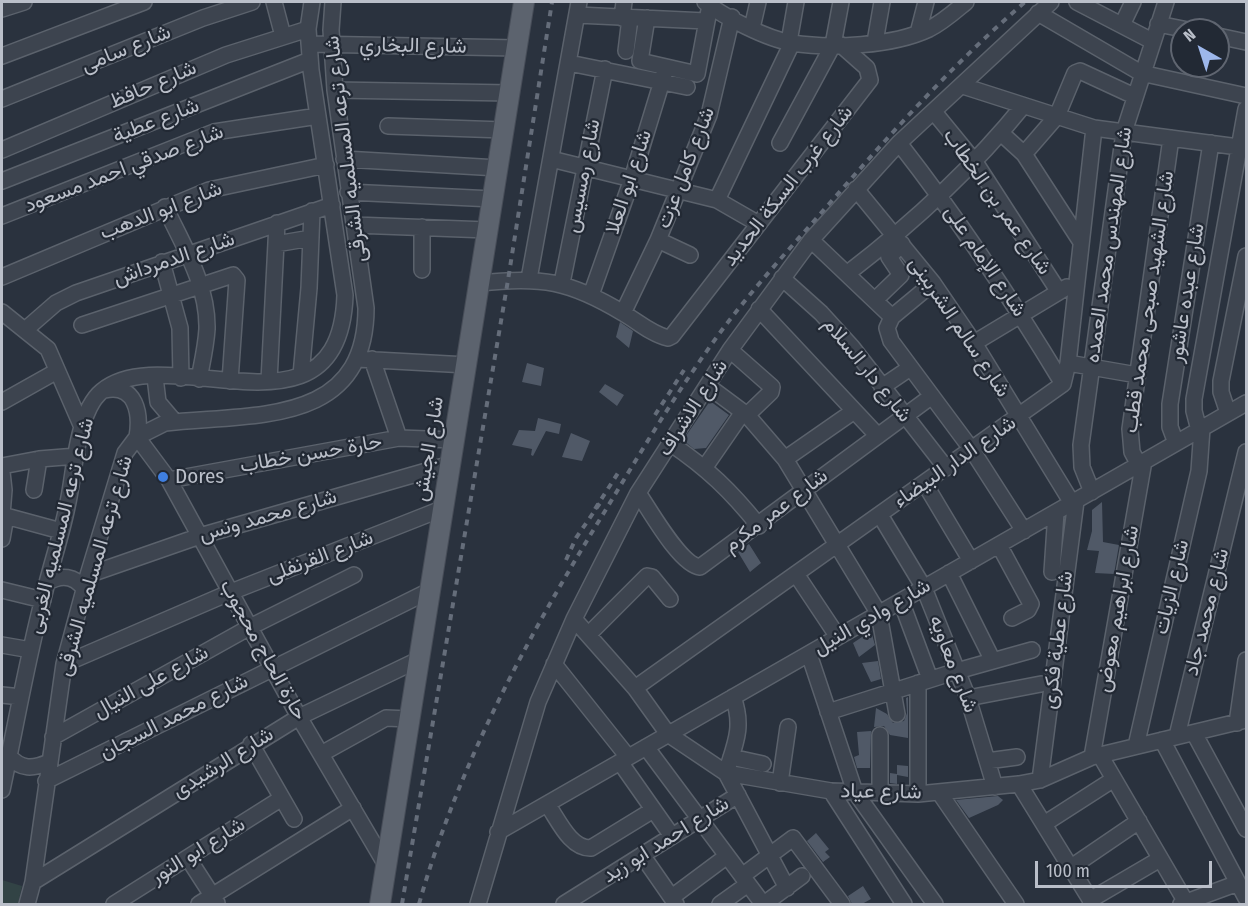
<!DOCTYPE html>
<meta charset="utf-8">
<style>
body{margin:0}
#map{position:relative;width:1248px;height:906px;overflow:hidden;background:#2a323e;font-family:"Fira Sans Condensed",sans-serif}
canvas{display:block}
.frame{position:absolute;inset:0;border:3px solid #babfc9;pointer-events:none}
.north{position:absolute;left:1170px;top:18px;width:60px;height:60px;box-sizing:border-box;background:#222934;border:2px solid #5f6570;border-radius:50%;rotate:321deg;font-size:16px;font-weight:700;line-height:24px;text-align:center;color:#babfc9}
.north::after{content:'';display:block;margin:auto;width:21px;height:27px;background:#9db7eb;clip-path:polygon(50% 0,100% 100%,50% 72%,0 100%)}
.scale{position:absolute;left:1035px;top:861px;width:177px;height:27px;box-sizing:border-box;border:3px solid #babfc9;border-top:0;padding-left:8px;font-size:18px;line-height:21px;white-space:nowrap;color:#babfc9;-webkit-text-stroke:4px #222934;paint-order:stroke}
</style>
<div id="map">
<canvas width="1248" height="906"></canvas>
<div class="frame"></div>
<div class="north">N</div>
<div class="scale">100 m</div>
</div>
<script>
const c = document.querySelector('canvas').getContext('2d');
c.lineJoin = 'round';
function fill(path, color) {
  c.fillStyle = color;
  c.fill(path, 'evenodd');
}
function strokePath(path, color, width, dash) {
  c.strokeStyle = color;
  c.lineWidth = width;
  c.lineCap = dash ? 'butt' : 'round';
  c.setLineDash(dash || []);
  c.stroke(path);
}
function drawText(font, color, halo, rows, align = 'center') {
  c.font = font + ' "Fira Sans Condensed",Vazirmatn,sans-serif';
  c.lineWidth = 4.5;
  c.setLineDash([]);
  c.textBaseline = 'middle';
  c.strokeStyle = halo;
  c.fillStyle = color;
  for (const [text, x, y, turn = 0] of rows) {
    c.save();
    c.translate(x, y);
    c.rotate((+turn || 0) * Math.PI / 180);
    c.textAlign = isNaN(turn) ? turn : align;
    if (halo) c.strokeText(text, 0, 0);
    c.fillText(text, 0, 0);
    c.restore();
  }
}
fill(new Path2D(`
 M2,880L22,886L18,904H2Z`), '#324345');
fill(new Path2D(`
 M620,322L633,331L629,348L616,337Z
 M527,363L544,368L541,386L522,382Z
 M605,384L624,395L617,406L599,392Z
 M710,401L729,415L706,448L694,449L683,440Z
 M538,418L561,424L559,434L546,431L533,456L531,455L532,449L512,445L519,430L535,431Z
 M571,433L590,441L582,461L562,457Z
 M1102,502L1103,542L1119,545L1114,574L1095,573L1099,551L1087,550L1092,531V510Z
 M749,544L761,563L750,572L738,552Z
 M871,631L875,645L859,657L853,643Z
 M878,661L881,679L871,682L862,663Z
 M908,697V738L890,735L884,726L874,727L876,708L887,714L893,723L904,721L907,713L906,698Z
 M871,731L870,768H857L854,757L859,755L857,732Z
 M897,765L908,766V777L897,775V784L890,783V773L897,774Z
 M998,796L1003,800L998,805L969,818L956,800Z
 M816,833L829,849L825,852L830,857L823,862L807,841Z
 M863,886L871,899L862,904H852L848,896Z`), '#505967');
const minor = new Path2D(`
 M274,2L283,36
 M705,2C724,17 767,39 792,43C831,49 893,46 929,29C943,22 954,12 966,2
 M1077,2L1152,41
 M2,9L24,2
 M1038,13L1141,73L1246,96
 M577,15L706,21
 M622,18L624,2
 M647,18L640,61L697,74L710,5
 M1158,24L1188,30
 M1122,25L1133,2
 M752,28L758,2
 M918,33L926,2
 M1218,36L1246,42
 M789,42L796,2
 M875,42L882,2
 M309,44L517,48
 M626,51L630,18
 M2,56L144,2
 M569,63L687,87
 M963,86L1094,128L1246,148
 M335,90L510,93
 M2,99L203,18L252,2
 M934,112L975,162L1059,292
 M388,126L504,130
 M1001,133L1024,154L1081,242
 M780,143L833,45L841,2
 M899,143C959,220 1013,301 1063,384
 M2,150L226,55L308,29
 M1024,154L1057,116L1075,73L1080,71L1134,96
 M344,159L498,168
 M551,159L717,200L757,223
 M2,181L310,60
 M856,189L933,283L974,343L1072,503
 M348,192L493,199
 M717,200L792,43
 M165,207C183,245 208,285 207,329C206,346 202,363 199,379
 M2,216L214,132L318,116
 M354,225L488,230
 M422,227V270
 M658,240L690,255
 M811,240L892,317L887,328L891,341L972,450L1024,531
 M276,244L311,238
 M162,262L180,328L181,378
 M848,273C913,223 972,169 1023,106
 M2,277L209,190L326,165
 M782,278L821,313L852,347L946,468
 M529,279L579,2
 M480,283C541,276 570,281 623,313C637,321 651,334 668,338L672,336L870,80L867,68L841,45
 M562,283L605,69
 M591,295L632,179L666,68
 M875,300L901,275L889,257L902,244
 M759,309L878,436
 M2,312L48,349L82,427
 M623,313L658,240L709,115L732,17
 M892,317L933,283
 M82,325L233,275L237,280L230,381
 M25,330L56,303L76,293L332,205
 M974,343L1067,287
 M730,350L772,387L771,392L747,415
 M357,359L467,365
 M372,359L399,438
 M1068,363L1137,375
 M301,375L309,288L312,211
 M155,377L158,402L175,422
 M269,381L277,223
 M708,386L747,415L785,459L879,614L897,714
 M882,387L910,368
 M105,390C136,383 141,414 137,437L169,480L299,717L386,865
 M2,402L57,371
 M1228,413L1221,392V381L1246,256
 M1199,430L1194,411V399L1246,109
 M670,443C707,468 731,491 759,526
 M1176,443L1170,427V404L1211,143
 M785,459L854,411
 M1139,465L1132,452L1130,429L1171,138
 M2,466L39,459L77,456
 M705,467L743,412
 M2,472L4,490L2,515
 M169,480L399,438L455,440
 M925,484L971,561
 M34,490L39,459
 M1092,492L1082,467L1081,445L1124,132L1166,2
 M638,493C650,510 680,565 700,567L932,396
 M2,515L61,531
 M880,515L924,588L968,698L995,787
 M2,539L6,516
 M999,545L1031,604L1028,610L1012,618
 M1052,572L1056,512
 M949,573L993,661
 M796,574L838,637
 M88,575L200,536L451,464
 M47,583C61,574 75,576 84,589
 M2,590L43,600
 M901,601L930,679
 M574,619L635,688L668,734L726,773L831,791L918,794L1019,784L1040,780L1092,757L1246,720
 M588,635L647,576L652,577L670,599
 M2,645L31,650
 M809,654L855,792L935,904
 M64,664L231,592L444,508
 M554,664L628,757
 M918,683V794
 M635,688L1063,384L1068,363L1094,128
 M2,695L21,697
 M733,697C744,727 735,744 726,773L787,888
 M968,698L1041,684
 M828,712L957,671L1032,650
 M1237,723L1246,660
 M1194,733L1246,829
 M880,735V793
 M1177,736L1246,452
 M53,737L250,627L354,575
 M1162,740L1246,898
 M251,744L294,819
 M1136,746L1199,471L1202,428
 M646,747L763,904
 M321,754L386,718L410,719
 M1100,755L1187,904
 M9,756C21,770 33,769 49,762
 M731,757L763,764
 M1092,757L1144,461
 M987,761L1017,757
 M620,762L672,836
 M1040,780L1076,501
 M46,781L431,590
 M780,783L788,727
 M1019,784L1093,904
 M2,790C16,725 27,659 44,595C51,565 61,537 67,507C73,481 74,453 82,427C85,415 92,399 102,391C167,337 340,452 345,295L311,70L308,29L312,2
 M831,791L904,904
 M939,792L1016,904
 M547,804C558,819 570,849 591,848L653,810
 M1044,824L1114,779
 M498,832L1246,403
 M642,855L676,904
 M188,858L217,903
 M1070,868L1139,821
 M742,876L793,838L842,904
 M33,882L299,717L420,659
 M672,897L727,856
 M1090,900L1160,859
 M27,904L33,882L64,664L88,575L125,453L137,437L165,423C251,413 366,428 366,308L335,90L331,30L333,2
 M114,904L282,798
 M199,904L353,808
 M478,904L538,702L574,619L638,493L730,350L811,240L899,143L1051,2
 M564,904L738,795
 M720,904L748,884
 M764,904L802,876
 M1181,904L1238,883`);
const major = new Path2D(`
 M380,904L524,2`);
strokePath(minor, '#5b626c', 18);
strokePath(major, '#474d58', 22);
strokePath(minor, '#3d444f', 15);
strokePath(major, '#5c636e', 20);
strokePath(new Path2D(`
 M655,415L684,370
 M595,509L618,473
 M566,560L576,538L600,503
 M402,904L508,280L552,2
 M419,904C459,763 528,636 605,511C642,450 679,388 722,330C755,286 793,245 829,204C891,133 954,63 1025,2`), '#656d7a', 4, [6, 6]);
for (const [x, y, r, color] of [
 [163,477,6,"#3f7fe0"]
]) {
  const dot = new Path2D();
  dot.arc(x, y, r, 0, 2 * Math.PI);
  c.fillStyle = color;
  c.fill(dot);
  strokePath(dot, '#222934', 2);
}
drawText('21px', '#babfc9', '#222934', [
 ["شارع البخاري",413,46,1],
 ["شارع سامى",126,49,-22],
 ["شارع حافظ",153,85,-23],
 ["شارع عطية",156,121,-21],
 ["شارع ترعه المسلميه الشرقى",346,149,-97],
 ["شارع كامل عزت",686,168,-69],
 ["شارع صدقي احمد مسعود",124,169,-21],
 ["شارع رمسيس",583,176,-79],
 ["شارع ابو العلا",629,182,-72],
 ["شارع غرب السكة الحديد",788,186,-52],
 ["شارع عمر بن الخطاب",997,202,55],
 ["شارع ابو الدهب",161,211,-21],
 ["شارع المهندس محمد العمده",1109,245,-82],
 ["شارع الدمرداش",174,259,-19],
 ["شارع الإمام على",985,261,56],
 ["شارع عبده عاشور",1187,293,-81],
 ["شارع الشهيد صبحى محمد قطب",1149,302,-82],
 ["شارع سالم الشربينى",959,327,56],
 ["شارع دار السلام",867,370,51],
 ["شارع الاشراف",693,408,-57],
 ["شارع الجيش",429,449,-81],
 ["حارة حسن خطاب",311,454,-10],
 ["شارع الدار البيضاء",955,462,-35],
 ["شارع عمر مكرم",776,511,-37],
 ["شارع محمد ونس",268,516,-16],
 ["شارع ترعه المسلميه الغربى",61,526,-76],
 ["شارع القرنفلى",320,557,-21],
 ["شارع ترعه المسلميه الشرقى",95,566,-74],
 ["شارع الزيات",1172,587,-77],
 ["شارع ابراهيم معوض",1118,609,-80],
 ["شارع محمد جاد",1207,612,-76],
 ["شارع وادي النيل",872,617,-30],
 ["شارع عطية فكرى",1058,640,-83],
 ["حارة الحاج محجوب",263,650,61],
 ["شارع معاويه",953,664,69],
 ["شارع على النيال",151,682,-29],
 ["شارع محمد السجان",174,717,-27],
 ["شارع الرشيدى",223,763,-32],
 ["شارع عياد",881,792,1],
 ["شارع احمد ابو زيد",666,840,-32],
 ["شارع ابو النور",198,851,-32]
]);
drawText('21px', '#babfc9', '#222934', [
 ["Dores",175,477]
], 'left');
</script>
